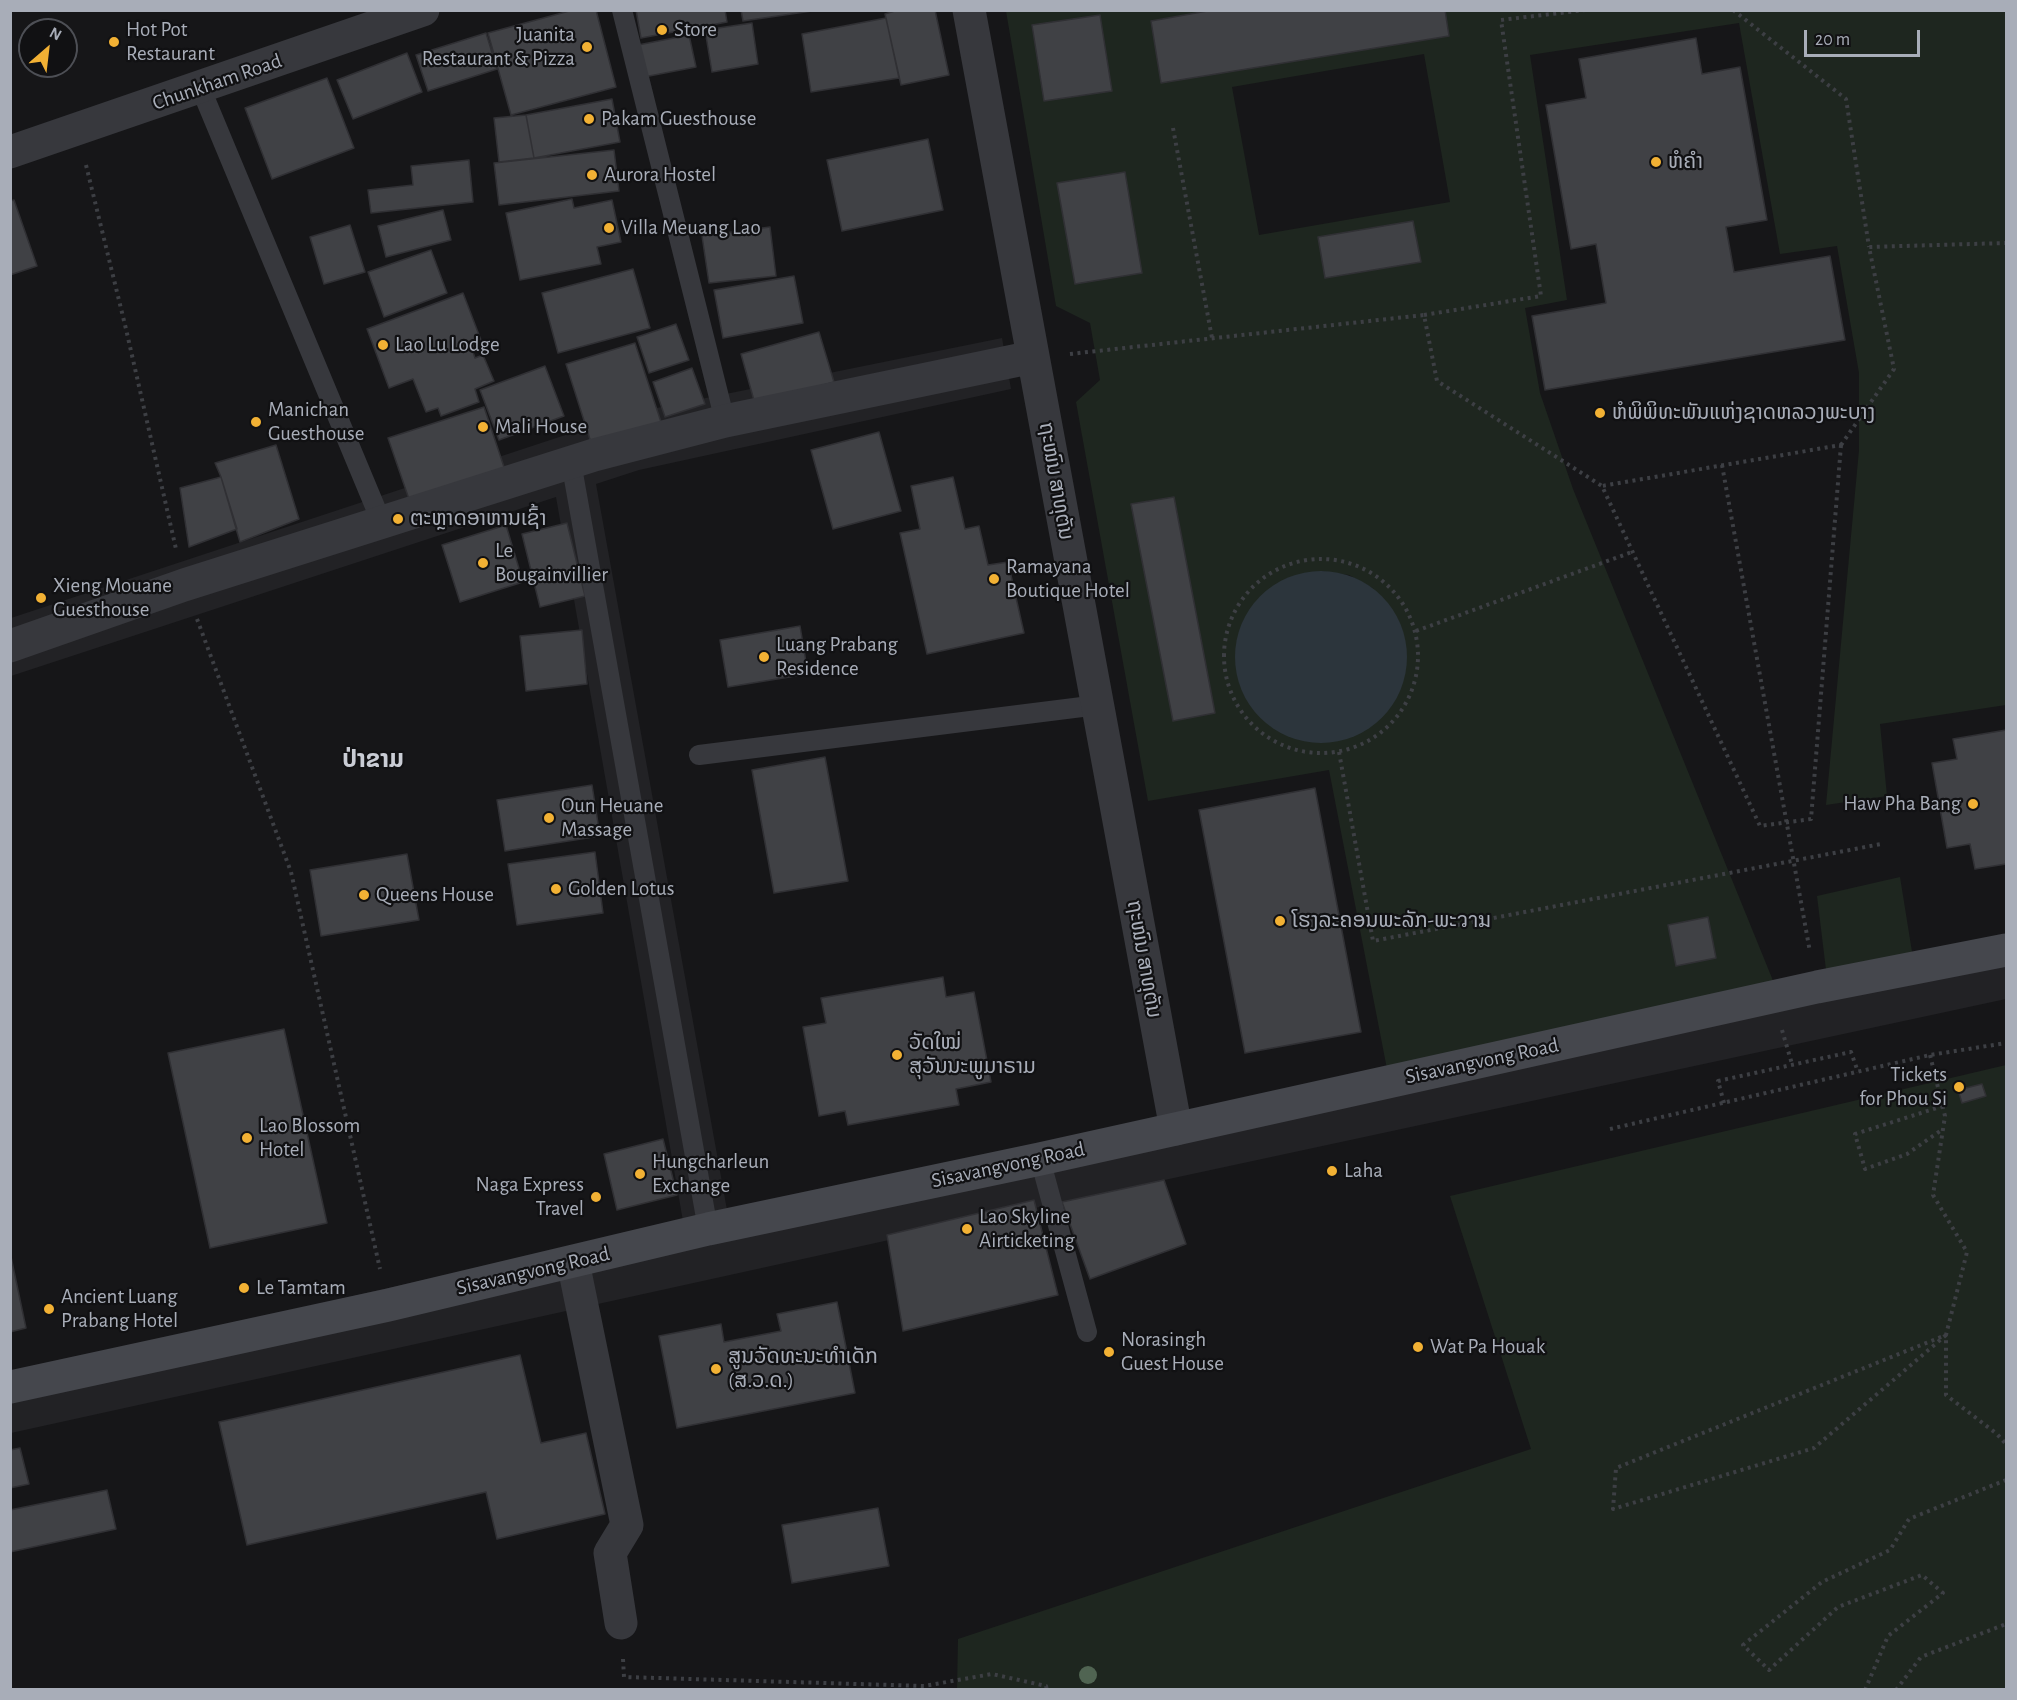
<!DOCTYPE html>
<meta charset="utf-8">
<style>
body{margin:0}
#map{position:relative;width:2017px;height:1700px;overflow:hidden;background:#161618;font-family:"Alegreya Sans",sans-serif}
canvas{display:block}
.frame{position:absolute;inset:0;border:12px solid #a8adb8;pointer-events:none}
.north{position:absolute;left:18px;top:18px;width:60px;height:60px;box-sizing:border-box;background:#111113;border:2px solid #4d4f55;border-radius:50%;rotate:28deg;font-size:16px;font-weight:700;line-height:24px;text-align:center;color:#a8adb8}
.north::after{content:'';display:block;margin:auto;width:21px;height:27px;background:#f2b134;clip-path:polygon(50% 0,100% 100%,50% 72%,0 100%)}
.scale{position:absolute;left:1804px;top:30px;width:116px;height:27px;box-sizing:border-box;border:3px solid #a8adb8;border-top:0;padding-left:8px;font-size:18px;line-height:21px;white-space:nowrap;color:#a8adb8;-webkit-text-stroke:4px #111113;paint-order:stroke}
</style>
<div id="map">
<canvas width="2017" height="1700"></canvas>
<div class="frame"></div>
<div class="north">N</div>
<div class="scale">20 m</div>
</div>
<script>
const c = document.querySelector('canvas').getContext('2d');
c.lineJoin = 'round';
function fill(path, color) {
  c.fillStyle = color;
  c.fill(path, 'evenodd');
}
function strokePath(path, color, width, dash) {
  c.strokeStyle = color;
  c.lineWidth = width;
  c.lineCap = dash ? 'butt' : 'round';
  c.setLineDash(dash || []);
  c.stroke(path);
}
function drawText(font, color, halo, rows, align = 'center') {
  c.font = font + ' "Alegreya Sans","Noto Sans Lao",Sarabun,sans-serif';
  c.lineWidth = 4.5;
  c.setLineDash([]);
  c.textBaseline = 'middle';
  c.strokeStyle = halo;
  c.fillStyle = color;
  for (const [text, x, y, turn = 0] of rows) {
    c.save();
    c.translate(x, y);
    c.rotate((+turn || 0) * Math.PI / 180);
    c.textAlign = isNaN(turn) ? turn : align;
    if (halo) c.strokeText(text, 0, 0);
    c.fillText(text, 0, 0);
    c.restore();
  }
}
fill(new Path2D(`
 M1002,338L1011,389L639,470L596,484L727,1210L2006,941V999L1062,1202L11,1433L10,1374L683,1221L556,497L11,676V618L632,413Z`), '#222225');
fill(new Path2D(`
 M1006,11H2006V705L1880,724L1887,796L1826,805L1859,450V373L1837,246L1780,254L1739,23L1530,55L1567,300L1525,308L1540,393L1573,489L1776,988L1387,1069L1329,770L1148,801L1076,402L1100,380L1090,323L1056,306ZM1424,54L1450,202L1259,235L1232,87ZM1320,571L1349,575L1374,589Z
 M1900,877L1913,958L1827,978L1817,896Z
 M2006,1065V1689L957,1690L958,1639L1531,1449L1450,1196Z`), '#1e261f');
fill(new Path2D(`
 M1235 657a86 86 0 1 1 172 0a86 86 0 1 1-172 0Z`), '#2c353c');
const building = new Path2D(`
 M573,10H596L616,87L511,115L488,33Z
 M636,10H725L727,22L641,38Z
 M741,10H812V11L743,21Z
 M898,10H935L949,75L901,85L885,14Z
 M1213,10H1445L1449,36L1161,83L1151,21Z
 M1100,15L1112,91L1044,101L1032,25Z
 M886,18L899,78L811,92L802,34Z
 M752,23L758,64L712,72L705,30Z
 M486,33L497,69L428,91L416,55Z
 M689,35L696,67L644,77L638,45Z
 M1696,38L1702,74L1740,67L1767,220L1726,227L1734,272L1830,256L1845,340L1545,390L1532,316L1606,303L1596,244L1571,249L1546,105L1586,98L1579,59Z
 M407,53L422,92L353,119L337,80Z
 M327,78L354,148L272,179L245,108Z
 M612,99L620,142L534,158L526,115Z
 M526,115L534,158L499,162L494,118Z
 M928,139L943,210L842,231L827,160Z
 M614,150L619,191L499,205L494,163Z
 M469,160L473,202L371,213L368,190L413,185L411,166Z
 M1125,172L1142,273L1075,284L1057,183Z
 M572,199L574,208L612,200L621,242L597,247L601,264L520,280L506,213Z
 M14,200L37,266L10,275V201Z
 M443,210L451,240L386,257L378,226Z
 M1413,221L1421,262L1325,278L1318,237Z
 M350,225L365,272L324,284L310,237Z
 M770,227L776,276L709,283L702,236Z
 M431,250L447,293L384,317L368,272Z
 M633,269L650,328L558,353L542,293Z
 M794,276L803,323L723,338L714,290Z
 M463,293L484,348L473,352L475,358L483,355L494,381L475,389L479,402L441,416L438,408L426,412L413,379L389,388L367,329Z
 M676,324L689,360L649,373L637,337Z
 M819,332L834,382L755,404L741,354Z
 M635,343L664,431L594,452L566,364Z
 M545,366L564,416L499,440L480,390Z
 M692,368L705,404L665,417L653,382Z
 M484,407L505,470L410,502L388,438Z
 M879,432L901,511L833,529L811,450Z
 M276,445L299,519L240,542L221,477L215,463Z
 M221,477L237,529L189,547L180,488Z
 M953,477L965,529L979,526L988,565L1008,562L1024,633L927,654L900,533L920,529L911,486Z
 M1174,497L1215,713L1173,721L1131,504Z
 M567,523L585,596L540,607L522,534Z
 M506,525L523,582L460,602L442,545Z
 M800,626L808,674L728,687L720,640Z
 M582,630L587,684L526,691L520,636Z
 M2006,730V864L1975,869L1970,844L1947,848L1932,763L1957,759L1953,739Z
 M825,757L848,881L774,893L752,770Z
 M592,785L600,836L505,851L497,800Z
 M1315,788L1361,1032L1245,1053L1199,810Z
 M595,852L603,913L517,925L508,864Z
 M407,854L419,920L321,936L310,870Z
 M1708,917L1716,958L1676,966L1668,925Z
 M943,977L946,997L974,992L991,1082L956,1089L959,1105L848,1125L845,1111L819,1116L803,1027L826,1023L821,998Z
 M284,1029L327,1223L210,1248L168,1053Z
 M1982,1084L1986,1096L1962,1103L1958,1090Z
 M663,1139L677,1195L617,1210L604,1154Z
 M1164,1180L1186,1244L1090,1279L1062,1202Z
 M1034,1200L1058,1295L903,1331L887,1235Z
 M10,1252L26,1328L10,1332Z
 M837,1302L855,1393L677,1428L659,1336L721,1324L724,1342L781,1331L777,1314Z
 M520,1355L541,1443L586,1433L605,1514L497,1539L486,1492L247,1545L219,1422Z
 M20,1448L29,1484L10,1488V1450Z
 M107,1490L116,1529L10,1552V1510Z
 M878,1508L889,1566L792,1583L782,1525Z`);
fill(building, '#404145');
strokePath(building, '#303034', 1.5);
strokePath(new Path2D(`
 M1733,10L1846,99L1869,247
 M1173,128L1212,338
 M86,165L126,329L176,549
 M1424,315L1541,296L1501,20L1585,10
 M1070,354L1424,315L1437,381L1602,486
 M1841,445L1811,819L1760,826L1602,486Z
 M1841,445L1894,369L1869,247L2006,243
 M1722,465L1810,952
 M1224 656a97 97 0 1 1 194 0a97 97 0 1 1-194 0Z
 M197,619L291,872L380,1269
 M1416,631L1632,552
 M1339,752L1373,941L1881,844
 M1782,1030L1792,1064
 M1930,1055L1945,1116L1933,1195L1967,1252L1946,1335V1395L1997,1434L2006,1444
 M1724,1103L1718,1081L1851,1052L1858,1072
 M1943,1106L1855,1134L1865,1169L1907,1154L1943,1129
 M1610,1129L1930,1055L2006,1043
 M1946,1335L1814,1448L1613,1509L1616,1468Z
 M623,1659L624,1677L924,1686L992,1674L1046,1686L1047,1690
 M1865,1690L1888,1636L1943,1593L1922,1575L1838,1607L1769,1670L1743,1645L1822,1582L1890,1550L1909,1519L2006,1480
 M1896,1690L1921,1657L2006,1624`), '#3d3f44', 4, [3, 4.5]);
strokePath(new Path2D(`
 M622,10L725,421
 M201,89L381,521
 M571,462L708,1229
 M699,755L1098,705
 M1040,1159L1087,1332`), '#37383d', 20);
strokePath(new Path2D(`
 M969,10L1176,1129
 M10,152L423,10
 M10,646L184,585L594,455L725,421L1033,357
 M573,1262L627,1525L610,1553L621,1623`), '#37383d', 33);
strokePath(new Path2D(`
 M10,1387L388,1305L708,1229L1040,1159L1817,987L2006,950`), '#45474d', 33);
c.fillStyle = '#506452';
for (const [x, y] of [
 [1088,1675]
]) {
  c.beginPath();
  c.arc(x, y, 9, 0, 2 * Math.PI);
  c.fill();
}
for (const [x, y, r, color] of [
 [662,30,6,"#f2b134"],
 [114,42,6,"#f2b134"],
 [587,47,6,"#f2b134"],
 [589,119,6,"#f2b134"],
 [1656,162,6,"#f2b134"],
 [592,175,6,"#f2b134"],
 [609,228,6,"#f2b134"],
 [383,345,6,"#f2b134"],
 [1600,413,6,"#f2b134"],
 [256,422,6,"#f2b134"],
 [483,427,6,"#f2b134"],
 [398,519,6,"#f2b134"],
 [483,563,6,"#f2b134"],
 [994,579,6,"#f2b134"],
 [41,598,6,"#f2b134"],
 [764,657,6,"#f2b134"],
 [1973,804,6,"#f2b134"],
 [549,818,6,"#f2b134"],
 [556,889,6,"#f2b134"],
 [364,895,6,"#f2b134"],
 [1280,921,6,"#f2b134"],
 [897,1055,6,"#f2b134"],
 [1959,1087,6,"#f2b134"],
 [247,1138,6,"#f2b134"],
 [1332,1171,6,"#f2b134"],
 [640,1174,6,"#f2b134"],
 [596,1197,6,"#f2b134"],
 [967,1229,6,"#f2b134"],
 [244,1288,6,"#f2b134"],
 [49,1309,6,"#f2b134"],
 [1418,1347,6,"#f2b134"],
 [1109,1352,6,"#f2b134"],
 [716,1369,6,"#f2b134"]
]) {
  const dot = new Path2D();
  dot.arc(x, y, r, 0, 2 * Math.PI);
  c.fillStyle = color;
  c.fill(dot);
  strokePath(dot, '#111113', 2);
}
drawText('21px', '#a8adb8', '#111113', [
 ["Hot Pot",126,30],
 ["Restaurant",126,54],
 ["Store",674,30],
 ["Juanita",575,35,"right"],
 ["Restaurant & Pizza",575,59,"right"],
 ["Pakam Guesthouse",601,119],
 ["ຫໍຄຳ",1668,162],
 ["Aurora Hostel",604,175],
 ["Villa Meuang Lao",621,228],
 ["Lao Lu Lodge",395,345],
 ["Manichan",268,410],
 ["Guesthouse",268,434],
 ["ຫໍພິພິທະພັນແຫ່ງຊາດຫລວງພະບາງ",1612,413],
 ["Mali House",495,427],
 ["ຕະຫຼາດອາຫານເຊົ້າ",410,519],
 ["Le",495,551],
 ["Bougainvillier",495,575],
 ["Ramayana",1006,567],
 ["Boutique Hotel",1006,591],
 ["Xieng Mouane",53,586],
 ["Guesthouse",53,610],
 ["Luang Prabang",776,645],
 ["Residence",776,669],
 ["Haw Pha Bang",1961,804,"right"],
 ["Oun Heuane",561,806],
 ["Massage",561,830],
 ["Golden Lotus",568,889],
 ["Queens House",376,895],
 ["ໂຮງລະຄອນພະລັກ-ພະวาม",1292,921],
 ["ວັດໃໝ່",909,1043],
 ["ສຸວັນນະພູມາຣາມ",909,1067],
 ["Tickets",1947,1075,"right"],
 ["for Phou Si",1947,1099,"right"],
 ["Lao Blossom",259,1126],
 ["Hotel",259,1150],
 ["Hungcharleun",652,1162],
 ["Exchange",652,1186],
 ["Laha",1344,1171],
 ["Naga Express",584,1185,"right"],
 ["Travel",584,1209,"right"],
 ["Lao Skyline",979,1217],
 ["Airticketing",979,1241],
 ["Le Tamtam",256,1288],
 ["Ancient Luang",61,1297],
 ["Prabang Hotel",61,1321],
 ["Norasingh",1121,1340],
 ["Guest House",1121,1364],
 ["Wat Pa Houak",1430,1347],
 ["ສູນວັດທະນະທຳເດັກ",728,1357],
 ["(ສ.ວ.ດ.)",728,1381]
], 'left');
drawText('21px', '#a8adb8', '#111113', [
 ["Chunkham Road",217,82,-19],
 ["ຖະໜົນ ສາທຸຕັນ",1056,481,80],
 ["ຖະໜົນ ສາທຸຕັນ",1144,959,80],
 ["Sisavangvong Road",1482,1061,-12],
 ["Sisavangvong Road",1008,1165,-12],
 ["Sisavangvong Road",533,1271,-13]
]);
drawText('bold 24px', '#c9ccd4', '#111113', [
 ["ປ່າຂາມ",373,760]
]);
</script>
